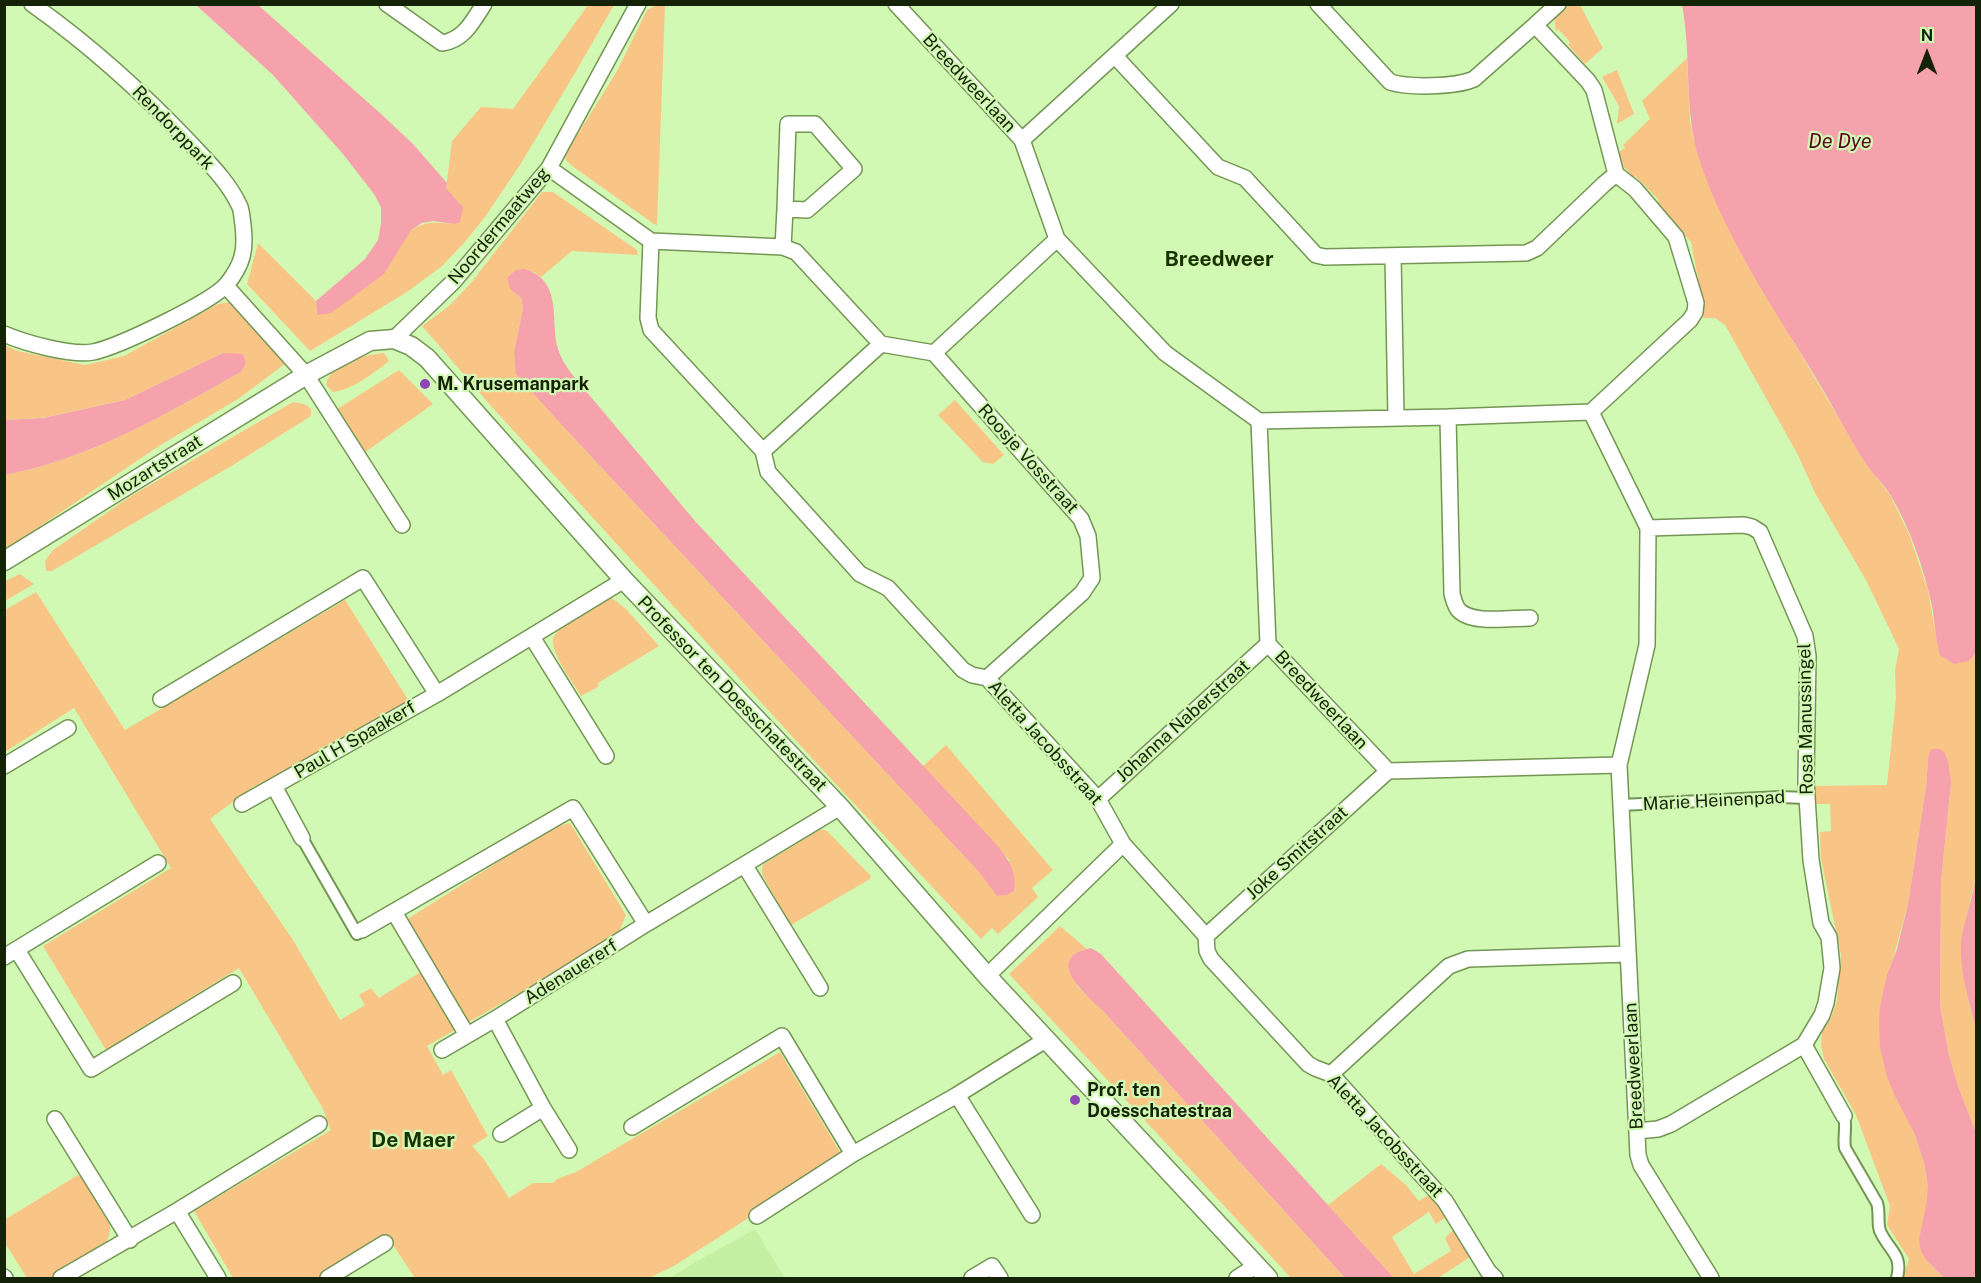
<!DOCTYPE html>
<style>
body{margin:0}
#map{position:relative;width:1981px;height:1283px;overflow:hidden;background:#d2f9b3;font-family:"Public Sans",sans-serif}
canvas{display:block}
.frame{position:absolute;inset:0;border:6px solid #142207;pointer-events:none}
.north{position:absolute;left:1897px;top:24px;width:60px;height:60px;-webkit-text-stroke:4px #d2f9b3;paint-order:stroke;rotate:0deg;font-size:16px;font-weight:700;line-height:24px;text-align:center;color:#142207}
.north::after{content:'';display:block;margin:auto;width:21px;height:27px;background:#142207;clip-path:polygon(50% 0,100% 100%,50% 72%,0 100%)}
</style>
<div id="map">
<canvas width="1981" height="1283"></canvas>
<div class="frame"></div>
<div class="north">N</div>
</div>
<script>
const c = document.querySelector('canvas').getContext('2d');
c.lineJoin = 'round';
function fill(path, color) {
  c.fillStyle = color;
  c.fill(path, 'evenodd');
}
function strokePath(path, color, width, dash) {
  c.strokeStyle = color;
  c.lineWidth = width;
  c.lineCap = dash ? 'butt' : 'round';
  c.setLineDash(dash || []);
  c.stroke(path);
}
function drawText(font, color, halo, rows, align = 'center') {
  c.font = font + ' "Public Sans",sans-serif';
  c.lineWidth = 4.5;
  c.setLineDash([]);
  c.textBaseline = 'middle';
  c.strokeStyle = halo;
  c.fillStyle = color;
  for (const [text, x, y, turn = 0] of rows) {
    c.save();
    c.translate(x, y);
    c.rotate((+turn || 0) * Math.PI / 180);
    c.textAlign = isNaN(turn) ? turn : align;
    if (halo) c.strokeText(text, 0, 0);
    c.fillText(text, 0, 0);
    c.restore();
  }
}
fill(new Path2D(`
 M755,1229L785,1278H669L694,1263Z`), '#c5efa3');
fill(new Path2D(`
 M1564,4L1580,5L1603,48L1585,64L1568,45L1570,42L1559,30L1556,31C1553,19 1555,13 1564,4Z
 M588,5H614L575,73L520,165L485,217L464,243L442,266L407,292L310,351L247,284L258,243L316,301L317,315L411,230C426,221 437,222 454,224L462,206L446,188L452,141L481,107L513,109Z
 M657,5H665L657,225L654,224L572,166L565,159L568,150L617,71L647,10Z
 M1687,58L1690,120L1693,136L1700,162L1720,209L1743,257L1866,464L1890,495L1909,534L1928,590L1938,647L1975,656L1976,653V876L1962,936L1961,955L1970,1006L1976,1028V1133L1958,1086L1949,1055L1940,1005L1941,882L1951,783L1928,759L1926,787L1908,904L1880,1006L1907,1118L1915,1135L1924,1163L1928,1187L1926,1260L1944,1278H1903L1909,1259L1887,1225L1890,1206L1856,1115L1824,1059L1821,1046L1822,1032L1830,1020L1837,1001L1841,955L1821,859L1820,832L1831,831L1830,804H1815V786L1887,785L1896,698L1895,671L1899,649L1866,580L1815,493L1798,455L1725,325L1715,318H1703L1704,311L1691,242L1658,206V199L1635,176L1633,177L1624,167L1619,152L1625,148L1623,145L1650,119L1642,101Z
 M1617,70L1634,114L1617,124L1619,106L1602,77Z
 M542,192H553L637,250L638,255L572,251L541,277L534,272L510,289L521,298L523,308L514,352L517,374L558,421L982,875L1010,861L923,766L946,745L1053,870L1032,888L1038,897L998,934L992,928L981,939L830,778L491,406L422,326L449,306L470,284Z
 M229,302L285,364L238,399L159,446L5,550V475C92,458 164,415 241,372L223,353L125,400L42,418L5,420L4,345L18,351L85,365L124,356L218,304Z
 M384,353L389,361C376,372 350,391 333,392L326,385C330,362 365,355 384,353Z
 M399,370L433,404L364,453L337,409Z
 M955,400L1004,455L993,464L983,462L938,415Z
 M293,402L304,404L311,409V416L233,465L52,571H46L45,561L53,550L131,496Z
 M20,574L34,584L5,601V581Z
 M36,592L125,730L345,600L409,701L332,747L289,770L253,787L210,819L293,940L340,1020L365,1005L359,995L371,988L379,998L432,965L419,943L407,950L393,928L552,828L570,823L626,915L619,932L607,943L427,1046L443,1075L451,1070L488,1136L472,1146L483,1158L509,1198L533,1183H553L557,1179L576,1172L780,1052L843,1157L674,1266L649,1278H415L387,1236L318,1278H233L194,1211L331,1130L322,1107L239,968L106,1050L43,946L171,868L74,708L5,752V610Z
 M612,598L626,609L659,646L598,683V687L581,696C573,683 552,655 553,640C553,636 557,632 560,629L602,601Z
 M821,829L827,831L871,876L870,879L791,925L762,875V867L765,863Z
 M1060,926L1087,949L1082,950L1077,986L1102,1010L1345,1278H1291L1009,974Z
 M1381,1164L1405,1184L1419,1201L1430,1194L1445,1218L1436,1224L1429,1212L1392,1237L1414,1274L1451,1251L1445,1238L1453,1230L1470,1257L1438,1278H1394L1328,1205Z
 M78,1175L83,1178L110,1225C110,1233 109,1240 103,1247L59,1270L60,1274L50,1278H27L5,1243L4,1220Z`), '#f9c586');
fill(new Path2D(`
 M196,5H258L380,113L413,144L447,183L446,188L463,207L460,222L454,224L433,221L422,223L411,230L384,274L331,313L317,315L316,301L365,259L378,240L381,224V207L374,194L343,154L273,75Z
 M1682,5H1976V653L1969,661L1954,664L1940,655C1935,639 1935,622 1932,606C1924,569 1910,528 1891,496C1884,484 1873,475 1866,464C1846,433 1830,400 1811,370C1770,303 1725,236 1700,162C1683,111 1692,57 1682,5Z
 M524,269C562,280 551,316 557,345C560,358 567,368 575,378L695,521L996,844C1009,860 1017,871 1014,891L1007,895L997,896L979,872L558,421L516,374L514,352L523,308L521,298L510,289L507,278L516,270Z
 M223,353L243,354L246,363L241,372C164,415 92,458 5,475V420L43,418L125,400Z
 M1931,749H1940L1945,753L1948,761L1951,783L1941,882L1940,1005L1949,1055L1958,1086L1976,1133V1278H1944L1926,1260L1921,1251L1919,1240L1926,1205L1928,1187L1924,1163L1915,1135L1895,1096L1887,1077L1880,1047L1879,1026L1880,1006L1887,975L1897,949L1908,904L1926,787L1928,759Z
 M1976,876V1028C1969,1002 1957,962 1962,935C1966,915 1973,896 1976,876Z
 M1091,948L1101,954L1394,1278H1345L1102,1010C1084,993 1043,958 1091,948Z`), '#f6a2ad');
const pedestrian = new Path2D(`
 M1621,805L1780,797L1807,798
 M302,838L357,934L362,930
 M1844,1116C1847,1127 1843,1137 1845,1148L1877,1203C1880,1212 1877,1222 1880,1231C1889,1251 1903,1254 1897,1278`);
const minor = new Path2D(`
 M387,4L442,43C464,40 473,21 484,4
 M896,4L1022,140L1057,239L1165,353L1259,421L1268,644L1388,771L1619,765L1638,1155L1641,1165L1711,1278
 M1318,4L1390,82C1409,88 1456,87 1474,79L1535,25
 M1558,4L1535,25L1588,81L1594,90L1616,174L1635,189L1676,237L1696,303L1695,312L1690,320L1591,412L1648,528L1744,525L1752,527L1760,532L1805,636L1808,656L1806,781L1811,860L1821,923L1829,937L1832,968L1826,1003L1822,1015L1804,1045L1844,1116
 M1115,56L1218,167L1245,178L1316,255L1325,257L1526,253L1537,248L1604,184L1616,174
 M788,124H815L854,169L807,210L785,209Z
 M1022,140L1171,4
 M549,168L651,241L783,247
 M785,209L783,247L796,252L881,344L934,353L1081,519L1088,536L1092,578L1082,593L987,678
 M651,241L648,318L651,330L763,451L768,472L860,574L888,588L963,670L972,675L987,678L1098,799L1123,844L1206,936L1207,951L1211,959L1308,1064L1315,1068L1331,1074L1436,1191L1445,1201L1488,1271L1495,1278
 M1393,256L1396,417
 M226,286L306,375L402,525
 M4,334C25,343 71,356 93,352C118,347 212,302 227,284C243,264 246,250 243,225C242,219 242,213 240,207C230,184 210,164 193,146C144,94 91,46 32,4
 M394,339L454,281L549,168L638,4
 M934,353L1057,239
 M1448,417L1452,594C1453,598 1455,604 1457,608C1468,625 1511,618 1530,618
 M1259,421L1448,417L1591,412
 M763,451L881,344
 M532,637L606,756
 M161,699L363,578L437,694L624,580
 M1619,765L1647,645L1648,528
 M4,766L68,728
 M274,786L302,838
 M1098,799L1268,644
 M242,804L437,694
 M745,866L820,988
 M394,912L467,1035
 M362,930L573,808L646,924L840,807
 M1206,936L1388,771
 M17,950L91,1069L233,983
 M4,957L158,863
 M987,976L1123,844
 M495,1019L543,1108L569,1150
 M442,1050L495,1019L646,924
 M1331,1074L1449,966L1468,959L1628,954
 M957,1095L1032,1215
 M55,1119L130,1240
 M632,1127L782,1036L853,1154L957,1095L1047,1039
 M1637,1131L1658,1129L1671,1124L1804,1045
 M501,1134L543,1108
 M177,1211L218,1278
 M757,1216L853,1154
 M4,1277L5,1278
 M61,1278L177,1211L319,1124
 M328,1278L385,1243
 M972,1278L992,1266L1000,1278
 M1237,1278L1257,1265`);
const tertiary = new Path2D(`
 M4,561L306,375L370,341L394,339L411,346L427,358L624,580L840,807L987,976L1268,1278`);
strokePath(pedestrian, '#739654', 14);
strokePath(minor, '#739654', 18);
strokePath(tertiary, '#739654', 21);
strokePath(pedestrian, '#fff', 10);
strokePath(minor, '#fff', 15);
strokePath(tertiary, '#fff', 18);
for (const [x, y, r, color] of [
 [425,384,6,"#8f45b8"],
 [1075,1100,6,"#8f45b8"]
]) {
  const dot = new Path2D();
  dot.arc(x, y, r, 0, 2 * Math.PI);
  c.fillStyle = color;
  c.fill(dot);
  strokePath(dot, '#d2f9b3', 2);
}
drawText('18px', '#142207', '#d2f9b3', [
 ["Breedweerlaan",969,83,47],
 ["Rendorppark",173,128,46],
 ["Noordermaatweg",499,226,-50],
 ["Roosje Vosstraat",1028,459,48],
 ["Mozartstraat",155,468,-32],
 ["Professor ten Doesschatestraat",732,694,46],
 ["Breedweerlaan",1321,700,47],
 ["Rosa Manussingel",1806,719,-91],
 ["Johanna Naberstraat",1183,721,-42],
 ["Paul H Spaakerf",355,740,-30],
 ["Aletta Jacobsstraat",1045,743,48],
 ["Marie Heinenpad",1714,801,-3],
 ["Joke Smitstraat",1297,853,-42],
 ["Adenauererf",571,972,-32],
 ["Breedweerlaan",1634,1066,-93],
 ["Aletta Jacobsstraat",1385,1136,47]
]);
drawText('bold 18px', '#142207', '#d2f9b3', [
 ["M. Krusemanpark",437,384],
 ["Prof. ten",1087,1090],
 ["Doesschatestraa",1087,1111]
], 'left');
drawText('italic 20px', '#5b031f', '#d2f9b3', [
 ["De Dye",1840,142]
]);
drawText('bold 21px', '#1a3100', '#d2f9b3', [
 ["Breedweer",1219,260],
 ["De Maer",413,1141]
]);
</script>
